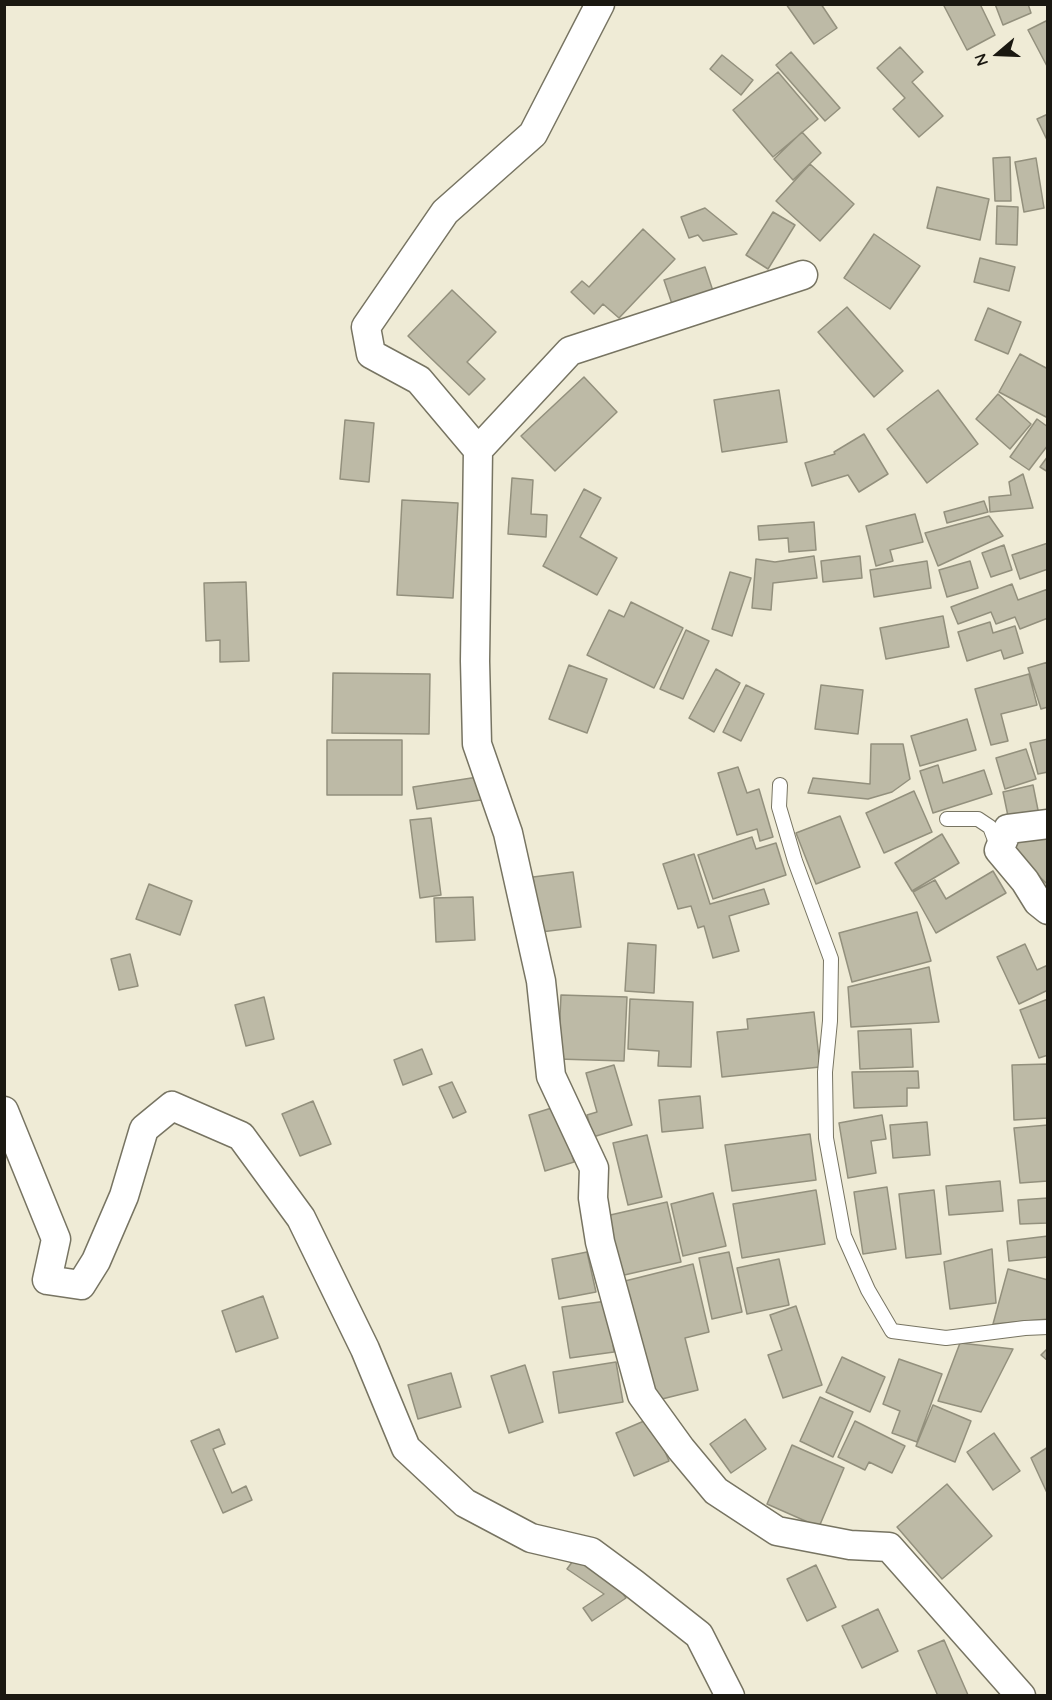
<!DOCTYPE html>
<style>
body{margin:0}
#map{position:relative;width:1052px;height:1700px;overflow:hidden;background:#efebd6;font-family:Quicksand,sans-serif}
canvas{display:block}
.frame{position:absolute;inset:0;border:6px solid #1a1811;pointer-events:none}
.north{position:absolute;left:968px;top:24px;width:60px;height:60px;-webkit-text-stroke:4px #efebd6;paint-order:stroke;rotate:251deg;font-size:16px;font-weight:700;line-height:24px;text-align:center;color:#1a1811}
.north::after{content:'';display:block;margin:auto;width:21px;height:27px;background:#1a1811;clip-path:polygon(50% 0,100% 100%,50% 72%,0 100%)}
</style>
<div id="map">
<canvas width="1052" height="1700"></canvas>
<div class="frame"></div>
<div class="north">N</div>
</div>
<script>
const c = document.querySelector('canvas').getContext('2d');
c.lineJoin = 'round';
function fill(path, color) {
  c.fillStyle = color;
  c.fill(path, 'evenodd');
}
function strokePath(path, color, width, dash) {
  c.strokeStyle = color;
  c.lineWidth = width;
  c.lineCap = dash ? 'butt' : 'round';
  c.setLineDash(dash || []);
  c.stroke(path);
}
const building = new Path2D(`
 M786,4H821L837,28L814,44Z
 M943,4H980L995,35L967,50Z
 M995,4H1028L1031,13L1003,25Z
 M1048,20V68L1028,30Z
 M900,47L923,72L912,82L943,116L919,137L893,109L905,98L877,68Z
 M791,52L840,108L825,121L776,65Z
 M722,55L753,80L741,95L710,69Z
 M778,72L818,119L773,157L733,110Z
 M1048,114V142L1037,119Z
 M802,132L821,153L793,180L774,159Z
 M1010,157L1011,201H995L993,158Z
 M1036,158L1044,208L1024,212L1015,162Z
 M810,164L854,204L820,241L776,201Z
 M937,187L989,199L980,240L927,228Z
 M997,206L1018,207L1017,245L996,244Z
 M705,208L737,234L703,241L698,235L689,238L681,217Z
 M773,212L795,225L768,269L746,255Z
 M643,229L675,259L619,318L603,304L594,314L571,292L582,281L589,287Z
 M874,234L920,266L890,309L844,278Z
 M980,258L1015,267L1009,291L974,282Z
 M705,267L713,291L672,304L664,280Z
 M452,290L496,332L467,362L485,379L469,395L408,336Z
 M847,307L903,371L874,397L818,332Z
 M988,308L1021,322L1008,354L975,340Z
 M1020,354L1048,369V414L1046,417L999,392Z
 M584,377L617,412L555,471L521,436Z
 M779,390L787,442L722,452L714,400Z
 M938,390L978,444L927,483L887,429Z
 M998,394L1031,424L1010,449L976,419Z
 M1037,419L1048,427V445L1029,470L1010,457Z
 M345,420L374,423L369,482L340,479Z
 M864,434L888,474L859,492L848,475L812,486L805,463L835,454L834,452Z
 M1048,456V472L1040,467Z
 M1023,474L1033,508L990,512L989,497L1011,495L1009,482Z
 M512,478L533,480L531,514L547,515L546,537L508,534Z
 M584,489L601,498L580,537L617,558L597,595L543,566Z
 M402,500L458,503L453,598L397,595Z
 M984,501L988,512L947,523L944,512Z
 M915,514L923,542L890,550L893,561L876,566L866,526Z
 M989,516L1003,536L938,566L925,533Z
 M814,522L816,550L789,552L788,538L759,540L758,526Z
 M1048,543V569L1020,579L1012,555Z
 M1004,545L1012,570L991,577L982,553Z
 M814,556L817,578L773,583L771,610L752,608L756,559L775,562Z
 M860,556L862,578L823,582L821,561Z
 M927,561L931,588L874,597L870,570Z
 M970,561L978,588L947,597L939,570Z
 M730,572L751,578L732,636L712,629Z
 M246,582L249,661L220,662V640L206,641L204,583Z
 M1012,584L1018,600L1048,589V618L1020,629L1015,617L996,624L991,612L958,624L951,607Z
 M631,602L683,628L654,688L587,655L609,610L624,617Z
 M943,616L949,647L886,659L880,628Z
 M990,622L993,633L1015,626L1023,653L1004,659L1001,650L967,661L958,632Z
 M686,630L709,641L683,699L660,689Z
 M1048,662V707L1041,709L1028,668Z
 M569,665L607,679L587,733L549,719Z
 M716,669L740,683L714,732L689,718Z
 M333,673L430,674L429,734L332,733Z
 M1029,674L1037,705L1001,714L1008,741L991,745L975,689Z
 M746,685L764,694L741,741L723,732Z
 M821,685L863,690L858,734L815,729Z
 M967,719L976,750L920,766L911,736Z
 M1048,739V772L1038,774L1030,743Z
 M327,740H402V795H327Z
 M871,744H903L910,779L892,792L868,799L808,793L813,778L870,784Z
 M1026,749L1036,779L1005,789L996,758Z
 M938,765L943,783L984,770L992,794L933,813L920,771Z
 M738,767L747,793L759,789L773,837L760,841L757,829L737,835L718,773Z
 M478,777L481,800L417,809L413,787Z
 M1033,785L1039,815L1009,821L1003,792Z
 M914,791L932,832L884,853L866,813Z
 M840,816L860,867L816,884L796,833Z
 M431,818L441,895L420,898L410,820Z
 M1025,832L1048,839V885L1009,847Z
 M942,834L959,863L912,891L895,863Z
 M752,837L756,849L776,843L786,875L713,899L698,855Z
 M694,854L710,904L764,889L769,904L729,916L739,951L713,958L704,926L698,928L691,906L678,909L663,864Z
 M993,871L1006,893L936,933L913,892L935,880L946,899Z
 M573,872L581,927L541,932L533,877Z
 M149,884L192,901L180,935L136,919Z
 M473,897L475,940L436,942L434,898Z
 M917,912L931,961L852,982L839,933Z
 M628,943L656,945L654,993L625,991Z
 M1025,944L1037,970L1048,965V990L1019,1004L997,957Z
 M130,954L138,986L119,990L111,959Z
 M929,967L939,1022L851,1027L848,987Z
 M561,995L627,997L624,1061L558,1059Z
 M264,997L274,1039L246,1046L235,1005Z
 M630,999L693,1002L691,1067L658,1066L659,1051L628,1049Z
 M1048,999V1055L1039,1058L1020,1010Z
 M814,1012L820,1067L722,1077L717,1032L748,1029L747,1019Z
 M911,1029L913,1067L860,1069L858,1031Z
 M422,1049L432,1074L403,1085L394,1060Z
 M1048,1064V1118L1014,1120L1012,1065Z
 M614,1065L632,1125L593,1137L587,1115L597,1112L586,1073Z
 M918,1071L919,1088H907V1106L854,1108L852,1072Z
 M452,1082L466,1112L453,1118L439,1087Z
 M700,1096L703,1128L662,1132L659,1100Z
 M313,1101L331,1144L300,1156L282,1114Z
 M558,1106L574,1162L545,1171L529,1115Z
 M882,1115L886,1139L871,1141L876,1173L848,1178L839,1123Z
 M927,1122L930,1155L893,1158L890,1125Z
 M1048,1125V1181L1020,1183L1014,1128Z
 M810,1134L816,1180L732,1191L725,1145Z
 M647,1135L662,1197L628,1205L613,1143Z
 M1000,1181L1003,1211L949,1215L946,1186Z
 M887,1187L896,1249L863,1254L854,1192Z
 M816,1190L825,1244L742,1258L733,1204Z
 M934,1190L941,1254L906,1258L899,1194Z
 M713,1193L726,1246L683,1256L671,1204Z
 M1048,1198V1223L1020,1224L1018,1200Z
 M667,1202L681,1262L620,1276L606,1216Z
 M1048,1236V1257L1009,1261L1007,1241Z
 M992,1249L996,1303L950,1309L944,1262Z
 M587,1252L596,1292L559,1299L552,1259Z
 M729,1252L742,1312L712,1319L699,1258Z
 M779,1259L789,1305L747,1314L737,1268Z
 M693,1264L709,1332L685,1338L698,1390L654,1401L625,1281Z
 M1008,1269L1048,1280V1319L993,1324Z
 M263,1296L278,1338L236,1352L222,1311Z
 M607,1301L614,1352L570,1358L562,1307Z
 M796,1306L822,1385L783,1398L768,1355L782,1350L770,1315Z
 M960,1343L1013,1349L981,1412L938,1401Z
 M1048,1348V1361L1041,1355Z
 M842,1357L885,1377L870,1412L826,1392Z
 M899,1359L942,1374L917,1442L892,1433L900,1411L883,1404Z
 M616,1362L623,1402L559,1413L553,1372Z
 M525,1365L543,1422L509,1433L491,1376Z
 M451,1373L461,1407L418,1419L408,1385Z
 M820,1397L853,1412L833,1457L800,1441Z
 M933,1405L971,1421L955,1462L916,1446Z
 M651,1418L669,1461L634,1476L616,1433Z
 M745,1419L766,1449L731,1473L710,1444Z
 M855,1421L905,1446L892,1473L869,1462L865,1470L838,1457Z
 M219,1429L225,1444L213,1449L232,1493L246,1486L252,1500L223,1513L191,1441Z
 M994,1433L1020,1471L993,1490L967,1452Z
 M792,1445L844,1468L819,1527L767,1504Z
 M1048,1447V1495L1031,1458Z
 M947,1484L992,1536L942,1579L897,1527Z
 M575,1558L617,1585L626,1598L592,1621L583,1608L604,1594L567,1569Z
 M816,1565L836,1607L807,1621L787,1579Z
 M878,1609L898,1651L862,1668L842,1626Z
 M944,1640L968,1695V1696H938L918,1651Z`);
fill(building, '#bdbaa6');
strokePath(building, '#93907d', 1.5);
const lane = new Path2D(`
 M780,785L779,807L795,861L831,959L830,1021L825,1072L826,1138L844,1236L868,1290L892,1331L946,1338L1025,1328L1048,1327
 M947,819H978L990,827L998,848`);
const street = new Path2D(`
 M600,4L533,134L445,212L366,327L371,354L419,380L478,450L475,661L477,744L508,833L541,981L551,1076L594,1168L593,1198L600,1242L642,1395L681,1449L716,1491L777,1531L850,1545L889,1547L1021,1696
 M478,450L570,351L803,275
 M1048,824L1008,829L999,850L1025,881L1038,902L1048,910
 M4,1111L56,1239L47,1280L81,1285L96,1261L124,1196L144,1129L172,1106L241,1136L301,1218L365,1349L406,1448L465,1503L531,1538L591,1552L633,1583L699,1635L730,1696`);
strokePath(lane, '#777462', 16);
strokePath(street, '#777462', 31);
strokePath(lane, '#fff', 14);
strokePath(street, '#fff', 28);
</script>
